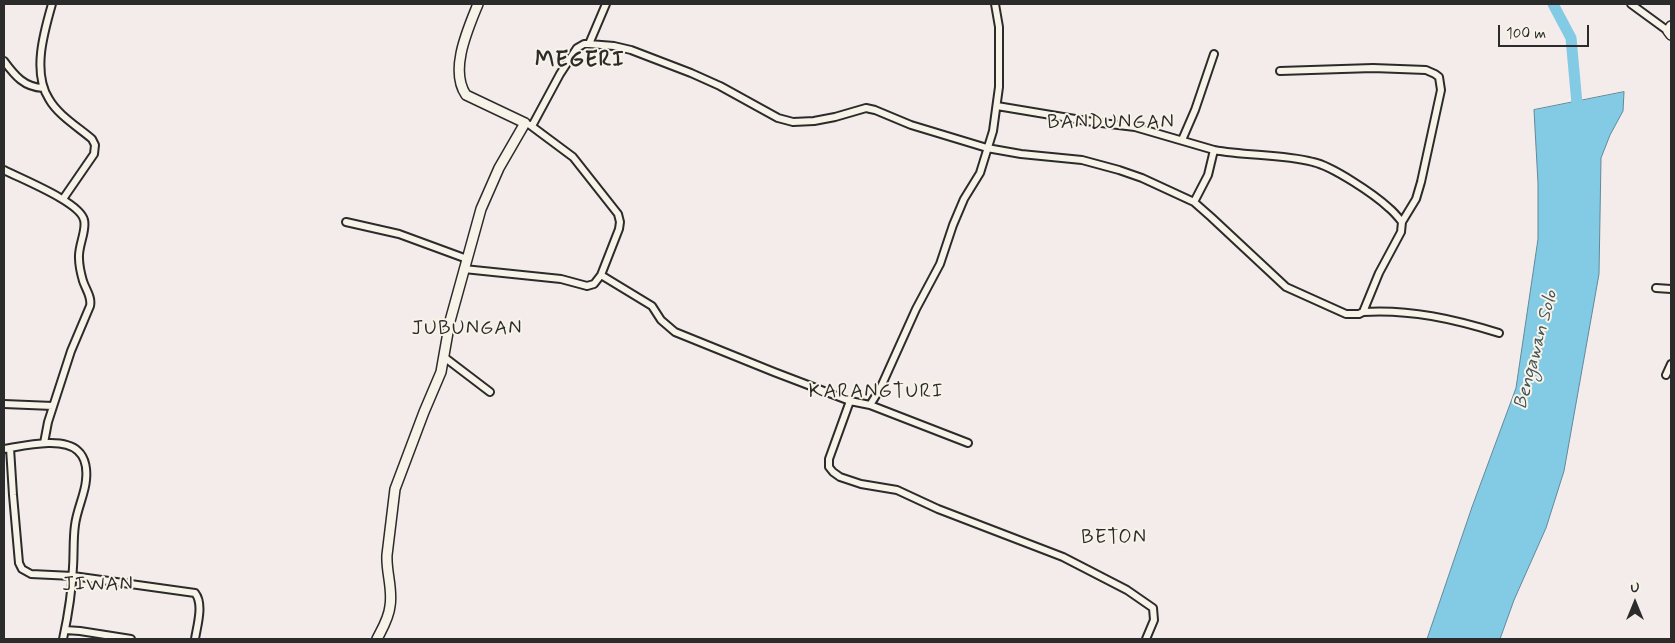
<!DOCTYPE html>
<style>
body{margin:0}
#map{position:relative;width:1675px;height:643px;overflow:hidden;background:#f4ebeb;font-family:Mynerve,sans-serif}
canvas{display:block}
.frame{position:absolute;inset:0;border:5px solid #2b2b2b;pointer-events:none}
.north{position:absolute;left:1610px;top:578px;width:50px;height:50px;-webkit-text-stroke:4px #f7f3e8;paint-order:stroke;rotate:0deg;font-size:14px;font-weight:700;line-height:20px;text-align:center;color:#2b2b2b}
.north::after{content:'';display:block;margin:auto;width:18px;height:22px;background:#2b2b2b;clip-path:polygon(50% 0,100% 100%,50% 72%,0 100%)}
.scale{position:absolute;left:1498px;top:25px;width:91px;height:22px;box-sizing:border-box;border:2px solid #2b2b2b;border-top:0;padding-left:6px;font-size:15px;line-height:18px;white-space:nowrap;color:#2b2b2b;-webkit-text-stroke:4px #f7f3e8;paint-order:stroke}
</style>
<div id="map">
<canvas width="1675" height="643"></canvas>
<div class="frame"></div>
<div class="north">U</div>
<div class="scale">100 m</div>
</div>
<script>
const c = document.querySelector('canvas').getContext('2d');
c.lineJoin = 'round';
function fill(path, color) {
  c.fillStyle = color;
  c.fill(path, 'evenodd');
}
function strokePath(path, color, width, dash) {
  c.strokeStyle = color;
  c.lineWidth = width;
  c.lineCap = dash ? 'butt' : 'round';
  c.setLineDash(dash || []);
  c.stroke(path);
}
function drawText(font, color, halo, rows, align = 'center') {
  c.font = font + ' Mynerve,sans-serif';
  c.lineWidth = 4;
  c.setLineDash([]);
  c.textBaseline = 'middle';
  c.strokeStyle = halo;
  c.fillStyle = color;
  for (const [text, x, y, turn = 0] of rows) {
    c.save();
    c.translate(x, y);
    c.rotate((+turn || 0) * Math.PI / 180);
    c.textAlign = isNaN(turn) ? turn : align;
    if (halo) c.strokeText(text, 0, 0);
    c.fillText(text, 0, 0);
    c.restore();
  }
}
const water = new Path2D(`
 M1624,92L1623,111L1610,135L1601,158L1599,274L1564,471L1546,528L1514,600L1500,639H1427L1472,507L1516,388L1538,239V183L1534,110Z`);
fill(water, '#83cae4');
strokePath(water, '#608a9a', 1);
strokePath(new Path2D(`
 M1553,4L1571,38L1578,115`), '#83cae4', 11);
const street = new Path2D(`
 M52,4C44,32 32,72 49,99C58,115 78,127 92,139L95,145L94,154L63,199
 M1631,4L1668,31
 M589,44L606,4
 M4,61C15,76 24,87 43,88
 M1280,71L1373,68L1426,70L1435,74L1439,77L1441,90L1421,182L1416,199L1402,222
 M997,106L1093,122L1135,127L1214,150L1208,175L1194,202
 M532,126L560,74L577,48L584,44H589L614,46L631,50L691,73L720,86L778,118L793,122L814,121L835,117L866,108L875,110L911,125L987,148L1021,154L1082,160L1119,170L1142,178L1194,202L1211,217L1286,287L1346,314H1359L1363,312C1410,309 1454,319 1499,333
 M1182,140L1195,110L1214,54
 M1214,150C1246,156 1281,154 1313,162C1332,166 1374,194 1389,208C1394,212 1398,217 1402,222L1401,232L1379,273L1363,312
 M4,170C21,179 80,202 84,220C87,230 78,246 79,258C79,265 81,274 83,281C86,290 92,297 90,306L71,351L48,422L44,443
 M346,222L399,234L467,259
 M464,269L561,279L587,286L594,284L601,275L619,229L620,222L618,214L573,157L530,125
 M601,275L652,306L661,320L675,332L774,372L850,401L870,405L880,389L916,309L940,264L953,225L964,199L980,173L993,131L999,87V27L995,4
 M1656,288L1671,289
 M444,357L490,392
 M1666,375L1671,364
 M850,401L829,459V467L833,472L840,477L861,484L897,490L938,509L1063,557L1127,590L1153,608L1154,620L1146,639
 M4,404L53,406
 M870,405L968,443
 M10,448L13,495L19,563L22,569L31,574L73,576L195,593C204,604 197,626 195,639
 M4,449C23,446 63,436 78,451C86,458 87,471 86,480C85,494 77,509 75,525C73,539 74,553 73,567C72,591 68,616 63,639
 M65,630L80,631L131,639`);
const secondary = new Path2D(`
 M1671,26L1668,31L1671,35
 M377,639C382,629 389,618 390,606C393,589 386,572 387,555L395,489L424,412L441,372L450,321L481,209L499,168L525,123L466,95C449,70 468,29 478,4`);
strokePath(street, '#2b2b2b', 10);
strokePath(secondary, '#2b2b2b', 12);
strokePath(street, '#f7f3e8', 6);
strokePath(secondary, '#f7f3e8', 9);
drawText('italic 19px', '#415359', '#f7f3e8', [
 ["Bengawan Solo",1537,350,-75]
]);
c.letterSpacing = '1px';
drawText('20px', '#2b2b2b', '#f7f3e8', [
 ["BANDUNGAN",1111,124],
 ["JUBUNGAN",467,330],
 ["KARANGTURI",876,393],
 ["BETON",1114,539],
 ["JIWAN",98,586]
]);
c.letterSpacing = '0px';
c.letterSpacing = '1px';
drawText('bold 22px', '#2b2b2b', '#f7f3e8', [
 ["MEGERI",580,61]
]);
c.letterSpacing = '0px';
</script>
